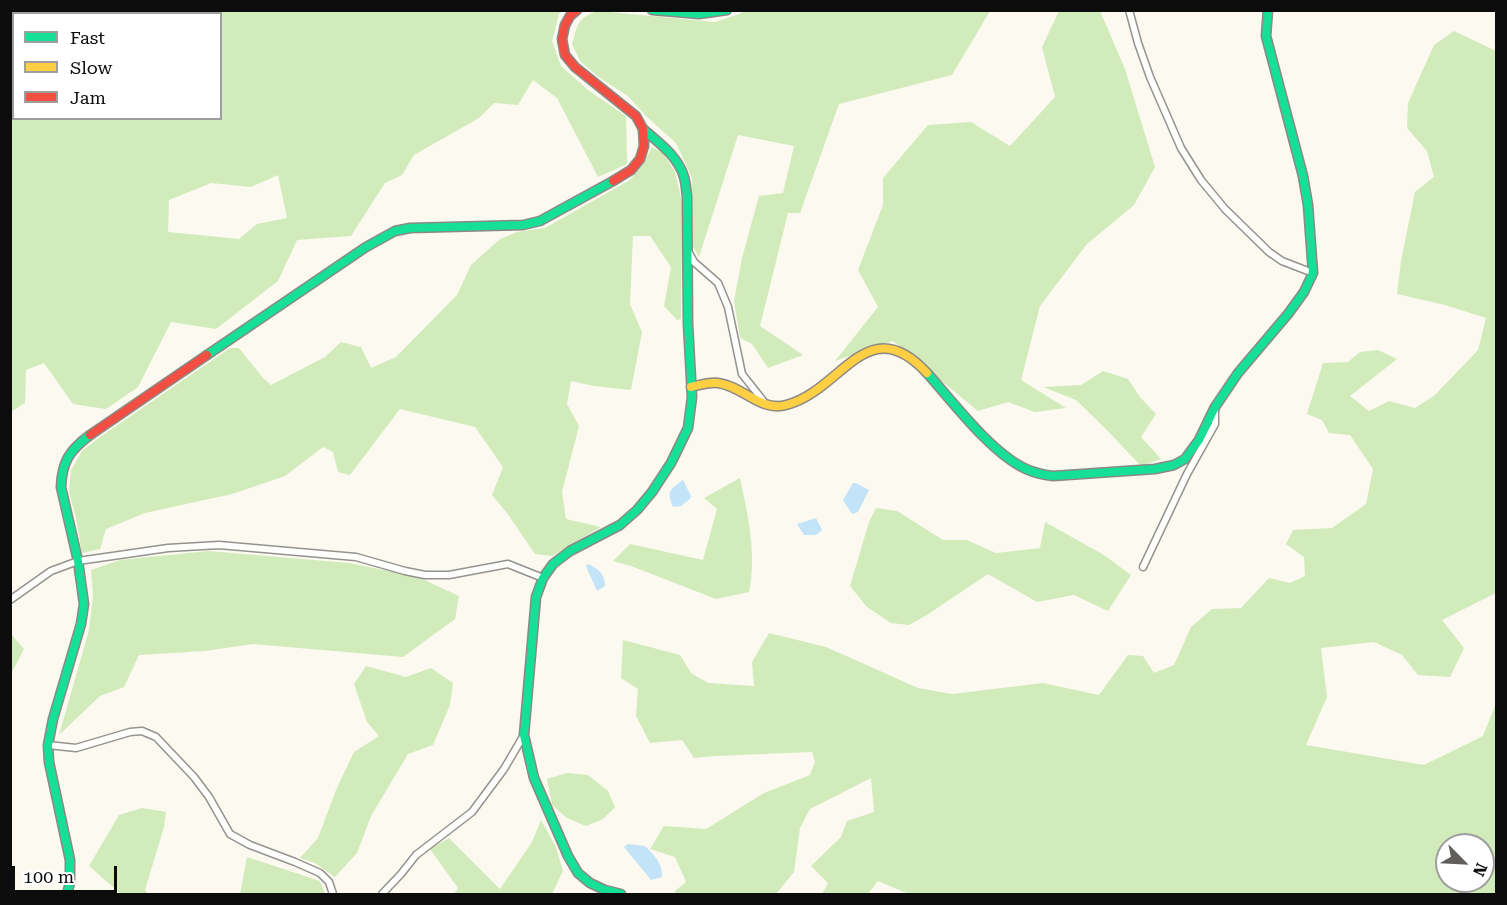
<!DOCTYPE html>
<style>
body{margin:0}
#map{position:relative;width:1507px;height:905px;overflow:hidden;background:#fbf9f0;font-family:"Roboto Serif",serif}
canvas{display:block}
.frame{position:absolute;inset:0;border:12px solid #0c0c0c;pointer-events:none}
.legend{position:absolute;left:12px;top:12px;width:210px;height:108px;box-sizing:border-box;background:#fff;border:2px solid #9e9e9e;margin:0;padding:8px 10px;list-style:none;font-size:18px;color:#0c0c0c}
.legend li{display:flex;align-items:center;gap:12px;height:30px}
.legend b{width:30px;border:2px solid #9e9e9e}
.north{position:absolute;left:1435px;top:833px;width:60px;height:60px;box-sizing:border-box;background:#fff;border:2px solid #9e9e9e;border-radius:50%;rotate:114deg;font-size:16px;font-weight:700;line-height:24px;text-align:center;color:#0c0c0c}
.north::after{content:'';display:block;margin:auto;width:21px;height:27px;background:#605f5c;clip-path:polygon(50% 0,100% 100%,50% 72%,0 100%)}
.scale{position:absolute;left:12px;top:866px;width:105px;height:27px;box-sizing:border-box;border:3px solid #0c0c0c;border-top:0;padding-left:8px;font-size:18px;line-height:21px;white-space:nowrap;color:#0c0c0c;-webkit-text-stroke:4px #fff;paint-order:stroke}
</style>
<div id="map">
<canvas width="1507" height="905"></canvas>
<div class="frame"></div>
<ul class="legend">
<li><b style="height:8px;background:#16e098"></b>Fast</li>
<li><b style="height:8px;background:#ffcf43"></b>Slow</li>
<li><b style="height:8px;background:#f24e42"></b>Jam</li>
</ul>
<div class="north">N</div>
<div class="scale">100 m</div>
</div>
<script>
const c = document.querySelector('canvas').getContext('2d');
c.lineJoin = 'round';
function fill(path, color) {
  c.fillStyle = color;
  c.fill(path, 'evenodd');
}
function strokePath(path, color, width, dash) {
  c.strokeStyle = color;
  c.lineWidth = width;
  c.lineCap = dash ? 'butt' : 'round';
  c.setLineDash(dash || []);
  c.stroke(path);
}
fill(new Path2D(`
 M747,10L990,11L952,75L839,104L800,213H788L760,326L803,355L768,368L752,344L740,338L734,301L742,258L759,196L783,193L794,146L738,135L699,257L691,243L692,178L676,143L647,117L628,96L597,76L580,61L572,44C578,24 577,18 598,11L715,22L739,14Z
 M10,11H562L559,14L552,41L561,66L588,90L626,116L627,164L598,177L557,98L533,80L518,105L494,103L479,118L414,155L402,175L385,183L351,236L297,240L278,281L216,329L171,322L138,387L106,409L73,404L44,363L26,370L25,403L11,412ZM14,14H220V118H14ZM278,175L287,218L257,224L239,239L168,232L169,200L211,183L251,187Z
 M1059,11H1100L1125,69L1155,167L1134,205L1087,244L1040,306L1021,380L1066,408L1035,412L1008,402L978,411L893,341L835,361L878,307L858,270L883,205V178L928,125L971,122L1010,146L1055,97L1042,47Z
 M1454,31L1496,51V593L1442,620L1464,648L1450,677L1418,675L1402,655L1374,642L1321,648L1327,697L1306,745L1424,765L1483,736L1496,703V894H909L878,881L868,894H822L828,883L811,866L841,837L847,821L874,812L871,778L810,809L800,828L794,872L776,894H675V891L686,882L675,857L650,849L664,826L706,829L764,793L810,775L815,762L812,752L715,756L694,758L682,740L650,743L636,716L638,689L621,678L623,640L680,655L691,673L708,683L754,686L752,662L769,633L826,647L918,688L952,694L1043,683L1099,695L1128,655L1143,656L1154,673L1174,665L1191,627L1212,609L1241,608L1269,578L1290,583L1305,576L1304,557L1286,544L1293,530L1332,528L1366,504L1373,469L1350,435L1329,433L1322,420L1307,414L1323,363L1348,362L1360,352L1378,350L1397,359L1350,396L1369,411L1389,401L1415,408L1435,395L1478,350L1486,318L1445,305L1397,294L1401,261L1415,192L1434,177L1427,151L1407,128L1408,103L1434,45ZM1447,845H1483V881H1447Z
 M652,147L663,153L675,172L682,202L681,319L677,320L664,306L671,267L650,236H633L630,304L642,332L631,390L594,386L571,381L567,404L579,426L562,492L566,519L601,527L552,556L535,554L507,513L492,495L503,467L475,427L400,409L350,475L338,472L333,452L323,447L285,476L232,494L145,513L106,529L100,549L82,553L76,518L69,492L71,470L82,451L100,437L230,348H239L263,378L271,385L325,357L341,342L361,347L371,368L396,357L457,295L471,265L500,239L517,232L545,228L630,180L643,164Z
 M1103,371L1128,379L1140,397L1156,414L1141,437L1161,459L1141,466L1105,428L1076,400L1043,387L1081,385Z
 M740,478C748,516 757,554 749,592L716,599L631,566L613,561L630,544L703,560L717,509L704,498Z
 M876,508L897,511L943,540H967L996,553L1040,548L1045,522L1104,555L1131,575L1108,611L1074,595L1037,602L988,574L927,615L909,625L891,623L867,607L850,586L869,522Z
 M208,551L349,563L418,577L459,596L455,619L403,657L253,644L205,651L139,655L124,687L100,696L59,735L89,630L93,596L91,570L120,560Z
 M11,634L24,649L11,674L10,634Z
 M366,666L406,677L431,668L453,683L450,705L433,745L408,754L371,816L357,853L335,877L315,863L300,858L318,838L336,790L354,752L379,736L367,722L354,684Z
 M567,773L588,775L608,791L615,807L603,819L586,826L567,818L552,805L547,779Z
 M142,808L166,812L164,827L145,890L148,894H121L89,866L119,815Z
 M541,820L556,847L563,871L552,894H454L458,888L430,849L449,838L500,889L532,842Z
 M247,857L320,881L325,894H240Z`), '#d2ebbb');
fill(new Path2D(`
 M683,480L691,496L690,499L681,506L673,507C666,490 670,490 683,480Z
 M853,483H856L869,490L858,512L852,514L843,500Z
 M816,518L822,530L816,535H804L797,524Z
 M588,564C598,569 605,573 605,586L597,591L586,566Z
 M628,844L645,846C654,855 663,864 662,877L651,880L624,847Z`), '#c3e3f8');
const street = new Path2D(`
 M1129,10L1138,43L1150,77L1181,148L1201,180L1225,209L1269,252L1282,261L1313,273
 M688,251L694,262L718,283L728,307L742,374L765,403
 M1143,567L1187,474L1215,424V408
 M10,600L51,571L78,561L168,548L219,545L356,557L405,571L425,575H449L508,564L543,578
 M48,745L76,748L130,732L142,731L156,737L194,777L209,797L230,834L250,845L295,862L320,873L329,882L333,894
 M382,894L401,874L416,855L472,812L504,769L524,735`);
const fast = new Path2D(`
 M652,10L699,14L727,10
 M207,355L366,247L395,231L410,228L523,225L540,221L613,181
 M927,373C953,402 991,453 1026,469C1035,473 1044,475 1053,476L1155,469L1174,465L1185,459L1199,440L1215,407L1238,373L1288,314L1304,292L1313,273L1308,205L1303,176L1266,36L1268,10
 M67,894L70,883V860L49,762L48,745L53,719L81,624L84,604L78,561L61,487C62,461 70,450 90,435
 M621,894L605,890L590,883L578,873L568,856L534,778L524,735L536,597L543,578L553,564L570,551L620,525L637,510L652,492L671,463L688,428L692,397L688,324L687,196C686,190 686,183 684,177C678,156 658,142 643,129`);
const slow = new Path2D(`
 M691,387C700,385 709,382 718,383C743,386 760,412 786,405C842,391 867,308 927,373`);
const jam = new Path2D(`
 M577,10L570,16L565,25L562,39L565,55L575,67L636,116L643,129L644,146L640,159L631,170L613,181
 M90,435L207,355`);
strokePath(street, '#94938f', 9);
strokePath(fast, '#8a8985', 11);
strokePath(slow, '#8a8985', 11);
strokePath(jam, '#8a8985', 11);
strokePath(street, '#fefefd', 6);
strokePath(fast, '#16e098', 8);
strokePath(slow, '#ffcf43', 8);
strokePath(jam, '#f24e42', 8);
</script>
